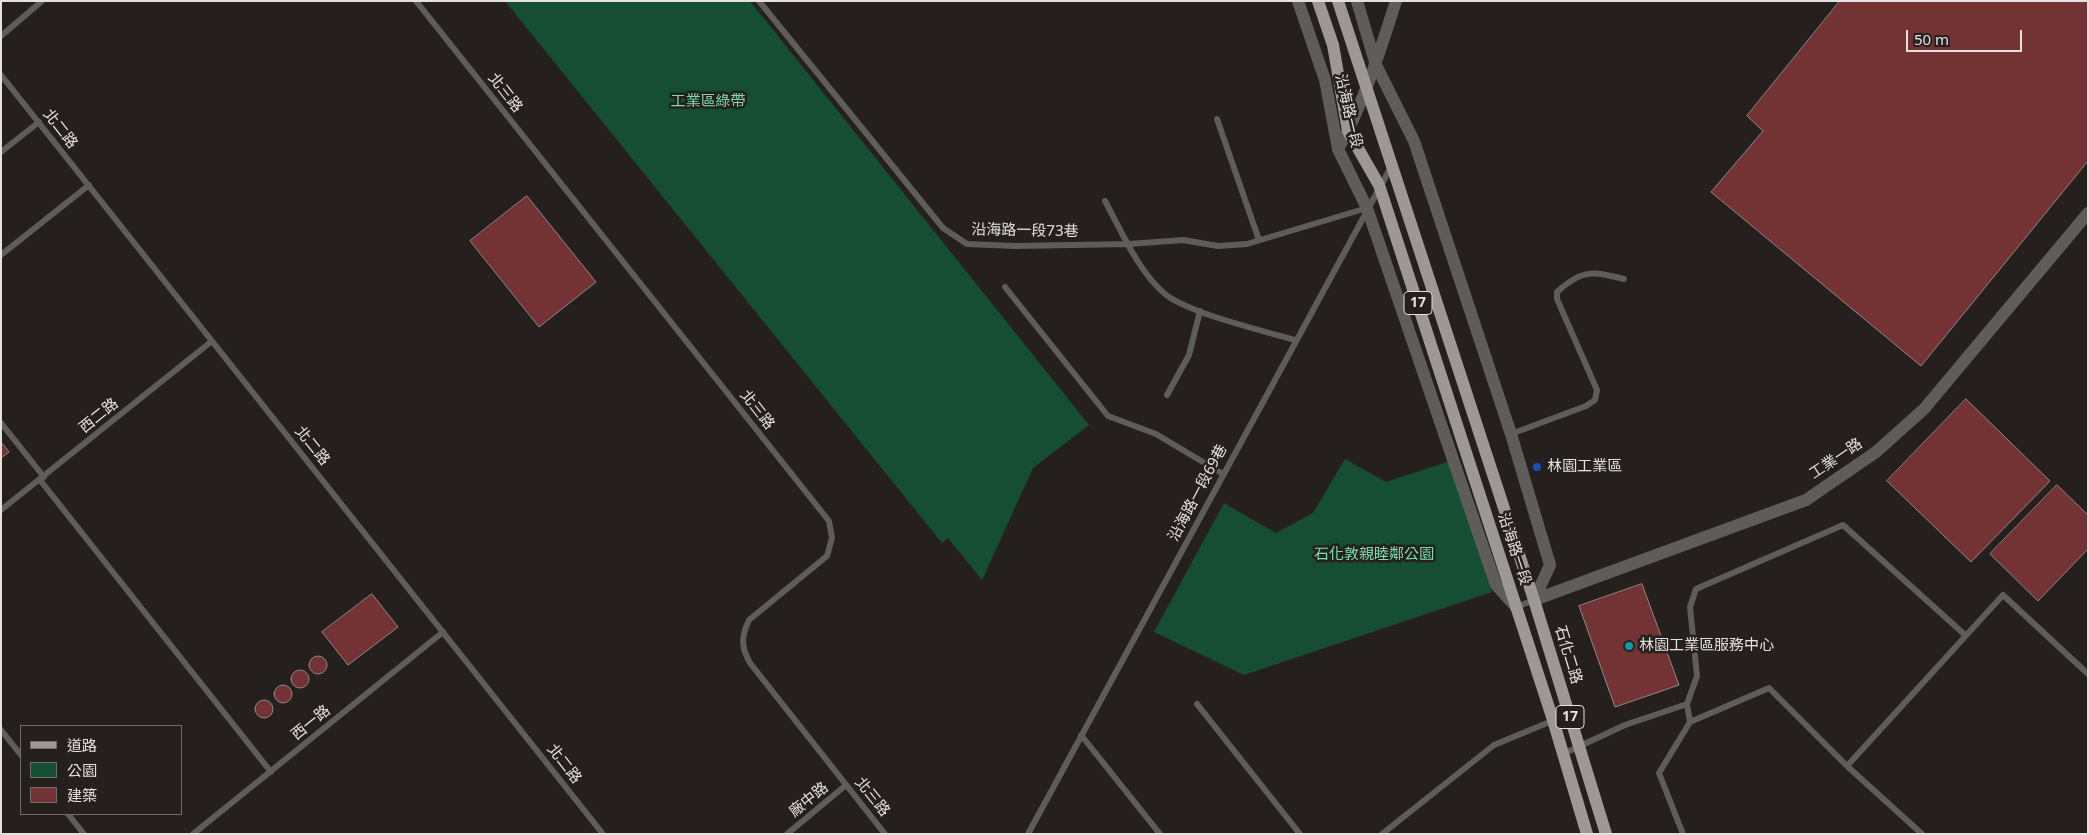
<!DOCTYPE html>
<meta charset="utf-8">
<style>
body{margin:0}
#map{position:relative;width:2089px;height:835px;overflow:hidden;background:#25201e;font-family:"Noto Sans","Noto Sans TC",sans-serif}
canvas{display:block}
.frame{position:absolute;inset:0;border:2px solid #e5e1e0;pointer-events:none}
.legend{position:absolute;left:20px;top:725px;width:162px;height:90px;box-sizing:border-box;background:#25201e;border:1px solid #726d6c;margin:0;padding:6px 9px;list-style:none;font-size:15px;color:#e5e1e0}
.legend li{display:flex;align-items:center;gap:10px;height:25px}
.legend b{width:25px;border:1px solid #726d6c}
.scale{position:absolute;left:1906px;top:30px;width:116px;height:22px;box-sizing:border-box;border:2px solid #e5e1e0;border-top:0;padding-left:6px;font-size:15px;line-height:18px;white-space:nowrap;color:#e5e1e0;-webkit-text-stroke:4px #25201e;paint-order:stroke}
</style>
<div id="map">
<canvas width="2089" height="835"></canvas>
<div class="frame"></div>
<ul class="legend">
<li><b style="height:6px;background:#9d9797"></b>道路</li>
<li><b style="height:14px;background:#164e34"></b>公園</li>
<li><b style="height:14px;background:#733334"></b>建築</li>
</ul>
<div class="scale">50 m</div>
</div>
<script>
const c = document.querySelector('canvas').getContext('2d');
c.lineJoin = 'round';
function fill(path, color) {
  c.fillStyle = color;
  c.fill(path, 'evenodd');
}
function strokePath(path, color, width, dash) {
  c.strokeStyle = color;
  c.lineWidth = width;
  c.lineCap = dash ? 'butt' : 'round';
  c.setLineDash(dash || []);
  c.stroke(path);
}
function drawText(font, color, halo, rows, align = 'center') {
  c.font = font + ' "Noto Sans","Noto Sans TC",sans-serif';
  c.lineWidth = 5;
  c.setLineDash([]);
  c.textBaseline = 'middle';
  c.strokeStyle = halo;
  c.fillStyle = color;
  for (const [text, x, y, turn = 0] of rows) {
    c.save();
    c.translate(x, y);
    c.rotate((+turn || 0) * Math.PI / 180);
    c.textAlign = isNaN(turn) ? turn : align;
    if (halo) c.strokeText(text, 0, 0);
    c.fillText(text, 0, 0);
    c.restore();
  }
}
fill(new Path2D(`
 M505,1H750L1089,425L1033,468L982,580L948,538L942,543Z
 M1345,459L1386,482L1450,461L1492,592L1244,675L1154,632L1224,503L1276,533L1313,513Z`), '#164e34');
const building = new Path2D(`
 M1840,1H2088V161L1921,366L1711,192L1763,131L1747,116Z
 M527,196L596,282L539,327L470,241Z
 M1966,399L2050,481L1971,562L1887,481Z
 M1,442L9,452L1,458Z
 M2057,485L2088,515V549L2038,601L1990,554Z
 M1642,584L1679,685L1615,707L1579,606Z
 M372,594L398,627L348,665L322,632Z
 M309 665a9 9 0 1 1 18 0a9 9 0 1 1-18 0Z
 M291 679a9 9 0 1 1 18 0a9 9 0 1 1-18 0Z
 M274 694a9 9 0 1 1 18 0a9 9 0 1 1-18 0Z
 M255 709a9 9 0 1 1 18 0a9 9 0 1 1-18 0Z`);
fill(building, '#733334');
strokePath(building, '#8f8787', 1);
strokePath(new Path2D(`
 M416,1L829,521L832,538L827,556L749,620C741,637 741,647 750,663L885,834
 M759,1L943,228L967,244L1015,246L1129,244L1183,240L1218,246L1247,244L1367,208
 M1,36L42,1
 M1,75L603,834
 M1217,119L1259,240
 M1,152L39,122
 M1105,201C1122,232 1138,271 1165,294C1188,313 1264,331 1295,340
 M1,255L89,185
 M1005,287L1108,416L1156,434L1223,474
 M1167,395L1189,355L1200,311
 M1,423L44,477
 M1511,434L1586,406L1595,400L1597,390L1557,299V292C1582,269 1593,271 1624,279
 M40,480L271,772
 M1,510L212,341
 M1516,607L1534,600
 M1197,704L1300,834
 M1687,704L1690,722
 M1,730L21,755
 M1081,735L1160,834
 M1563,754L1625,725L1687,704L1697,676L1690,607L1696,589L1843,525L1964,634
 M1847,766L2003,595L2088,674
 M68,814L84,834
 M193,834L443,632
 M787,834L846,785
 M1028,834L1392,165
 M1382,834L1494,745L1569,714
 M1683,834L1659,773L1690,722L1769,688L1847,766L1922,834`), '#5f5c5c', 6);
strokePath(new Path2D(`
 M1298,1L1325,80L1338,149L1367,208L1496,585L1516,607
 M1357,1L1376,65L1414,141L1511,434L1550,565L1534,600
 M1534,600L1806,500L1876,452L1924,409L2088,213`), '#5f5c5c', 12);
strokePath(new Path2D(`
 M1338,149C1364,103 1380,51 1396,1`), '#5f5c5c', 12);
strokePath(new Path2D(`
 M1318,1L1333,45L1348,131L1379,185L1553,720L1587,834
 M1338,1L1534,600L1606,834`), '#9d9797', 12);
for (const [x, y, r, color] of [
 [1537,467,5,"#1a4fb4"],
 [1629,646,5,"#0f9aa8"]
]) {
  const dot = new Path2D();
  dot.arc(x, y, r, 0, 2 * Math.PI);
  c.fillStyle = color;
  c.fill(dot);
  strokePath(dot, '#25201e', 2);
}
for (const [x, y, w] of [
 [1418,303,28],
 [1570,717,28]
]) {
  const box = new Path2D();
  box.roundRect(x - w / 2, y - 11.5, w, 23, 4);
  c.fillStyle = '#25201e';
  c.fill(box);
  strokePath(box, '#e5e1e0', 1);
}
drawText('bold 14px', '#e5e1e0', null, [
 ["17",1418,303],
 ["17",1570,717]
]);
drawText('15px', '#e5e1e0', '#25201e', [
 ["北三路",505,93,52],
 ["沿海路一段",1348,111,77],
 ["北二路",60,129,52],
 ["沿海路一段73巷",1025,231,1],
 ["北三路",757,410,52],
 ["西二路",99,416,-39],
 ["北二路",312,446,51],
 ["工業一路",1836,459,-34],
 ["沿海路一段69巷",1198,493,-62],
 ["沿海路一段",1514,549,72],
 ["石化二路",1568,655,73],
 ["西一路",311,723,-39],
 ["北二路",564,764,52],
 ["北三路",872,797,51],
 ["廠中路",809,800,-39]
]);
drawText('15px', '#7adeaa', '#25201e', [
 ["工業區綠帶",708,102],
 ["石化敦親睦鄰公園",1374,555]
]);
drawText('15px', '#e5e1e0', '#25201e', [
 ["林園工業區",1547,467],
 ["林園工業區服務中心",1639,646]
], 'left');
</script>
